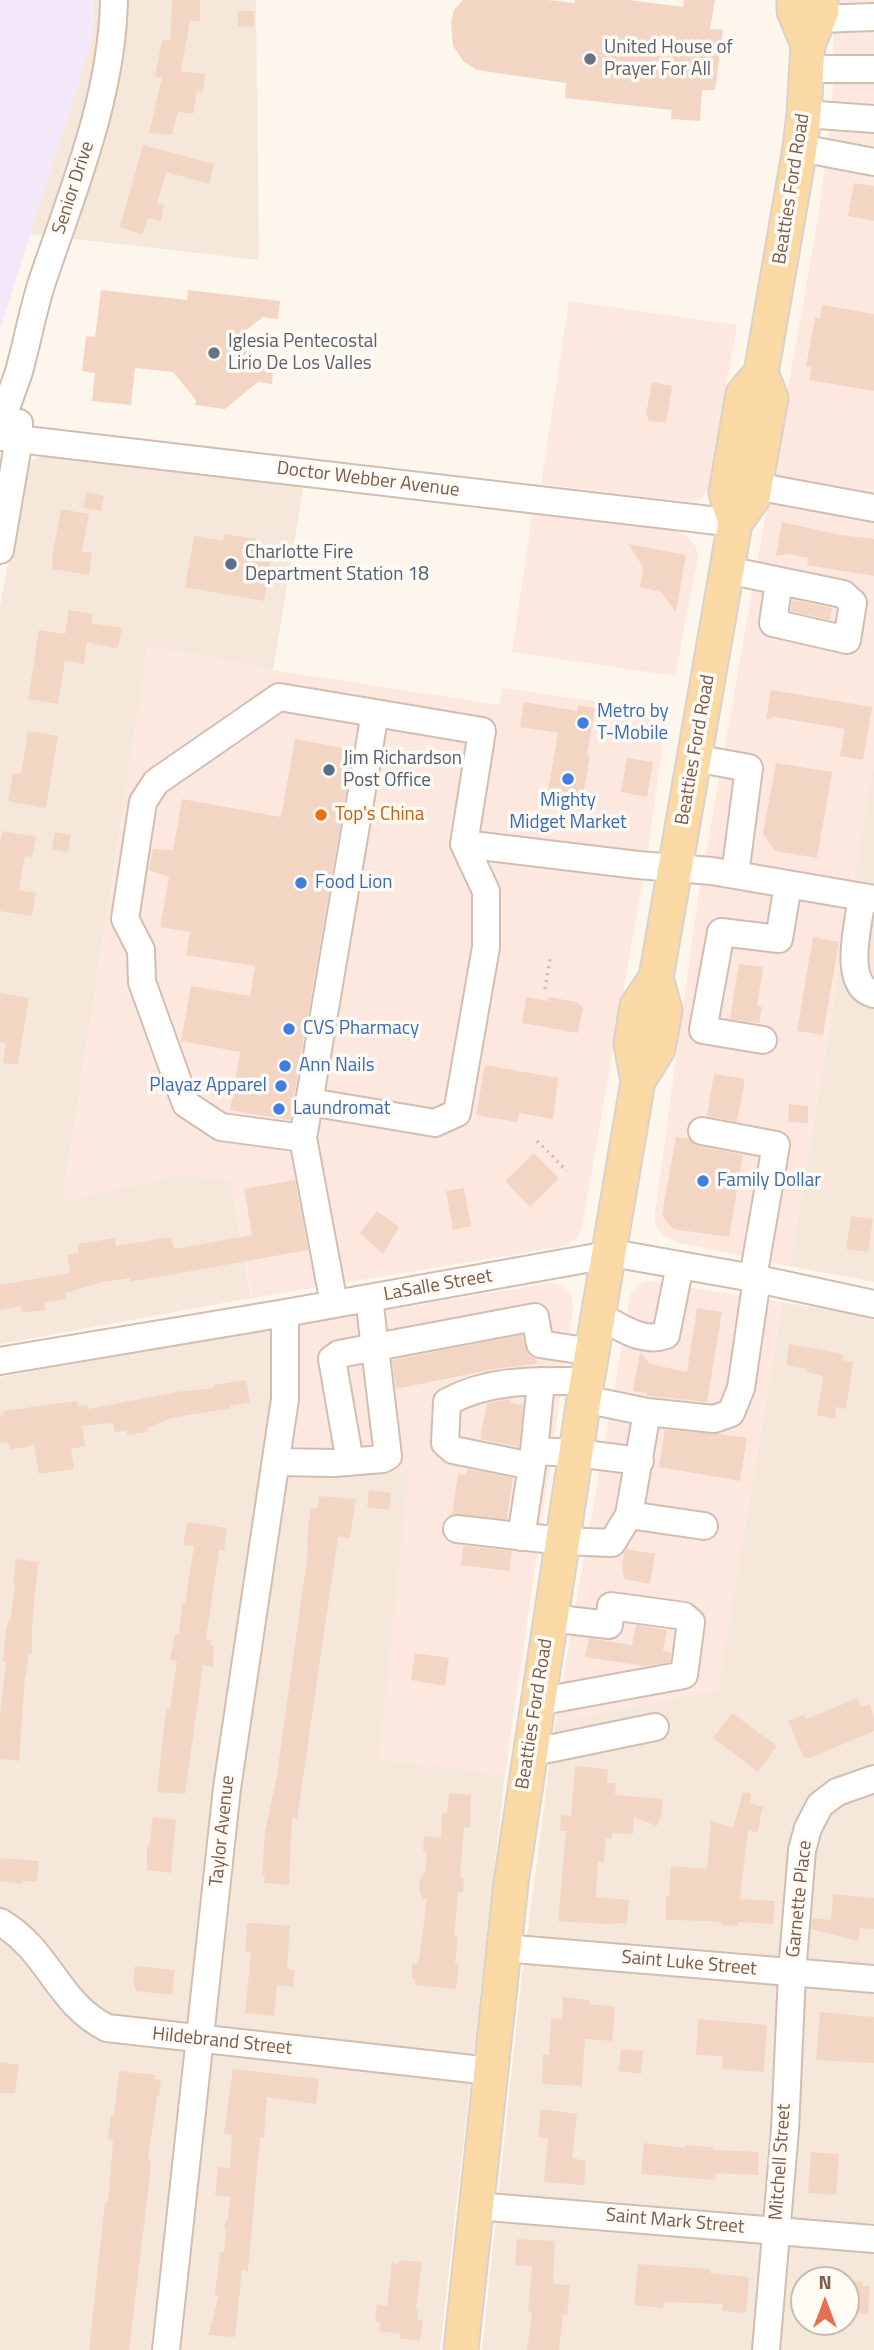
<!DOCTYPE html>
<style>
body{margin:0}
#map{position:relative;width:874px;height:2350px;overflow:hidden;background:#fdf6ec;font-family:"Titillium Web",sans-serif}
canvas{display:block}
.north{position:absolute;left:790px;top:2266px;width:70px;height:70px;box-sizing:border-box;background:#fffaf3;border:2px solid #cabbb1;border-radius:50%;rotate:0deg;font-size:19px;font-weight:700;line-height:28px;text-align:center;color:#7a5c4d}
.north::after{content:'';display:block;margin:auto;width:24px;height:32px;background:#e76f51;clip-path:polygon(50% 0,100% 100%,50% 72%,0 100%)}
</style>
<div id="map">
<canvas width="874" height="2350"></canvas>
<div class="north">N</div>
</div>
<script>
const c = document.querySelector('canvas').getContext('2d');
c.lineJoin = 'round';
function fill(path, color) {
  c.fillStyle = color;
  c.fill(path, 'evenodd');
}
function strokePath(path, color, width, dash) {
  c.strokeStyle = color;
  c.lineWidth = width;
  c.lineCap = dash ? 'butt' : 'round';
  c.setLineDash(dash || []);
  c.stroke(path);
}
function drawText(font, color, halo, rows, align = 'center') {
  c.font = font + ' "Titillium Web",sans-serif';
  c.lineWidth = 7;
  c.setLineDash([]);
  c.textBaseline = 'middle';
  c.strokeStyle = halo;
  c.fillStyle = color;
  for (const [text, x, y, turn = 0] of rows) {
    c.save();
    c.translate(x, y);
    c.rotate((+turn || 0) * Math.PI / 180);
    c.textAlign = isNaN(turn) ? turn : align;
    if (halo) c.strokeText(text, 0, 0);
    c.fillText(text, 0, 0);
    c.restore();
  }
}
fill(new Path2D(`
 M94,0H256L259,260L30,234L93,37Z
 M43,455L304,483L273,670L148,646L63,1200L179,1175L231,1180L251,1298L0,1344V607L24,474L32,461Z
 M874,762V1282L789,1266Z
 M782,1302L874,1317V2350H482L521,1983L555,1722L718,1690ZM804,2280H846V2322H804Z
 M295,1325L410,1472L379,1759L505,1774L440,2350H0V1377Z`), '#f5e8da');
fill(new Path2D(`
 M833,0H874V762L789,1266L676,1242L663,1235L655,1225V1213L698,898L819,213L833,90Z
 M569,301L737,325L708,489L701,499L689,502L541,484Z
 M533,510L674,530L687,536L696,547L698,557L675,676L512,652Z
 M148,646L273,670L499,705L503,688L667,712L648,851L582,1227L578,1237L565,1246L252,1298L231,1180L179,1175L63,1201Z
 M650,1281L782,1302L718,1690L555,1722L631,1293L640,1284Z
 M551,1283L562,1285L571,1295L573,1307L505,1774L379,1759L409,1472L283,1470L295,1325Z`), '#fde8e0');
fill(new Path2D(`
 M0,0H94L93,37L0,330Z`), '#f3e8fa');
fill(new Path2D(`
 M172,0H200V21H190L181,71L205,74L203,92L197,91L193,114L178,112L172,135L149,133L162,78L155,77L162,39L170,41Z
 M463,0H547L575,3V0H628L683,7L684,0H715L710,29L723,30L715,90H702L700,121L671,119L672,110L565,98L566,83L477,70L464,62L453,46L451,22L454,10Z
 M238,11H254V27L238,26Z
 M143,145L214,164L209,184L166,172L157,204L164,205L161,221L148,218L142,235L120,227Z
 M854,183L874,186V221L848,216Z
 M101,290L187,300L188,290L280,301L278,319L263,317L236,338L260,368L273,370L272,384L258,382L225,409L195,405L196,400L173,372L135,368L131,405L92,401L95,373L82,371L86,336L95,337Z
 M822,305L874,314V391L809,380L811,367L806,366L815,318H820Z
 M652,382L672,386L666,423L649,421L646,414Z
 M87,492L104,496L101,511L83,508Z
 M61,509L89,514L82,552L92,553L89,575L53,569L52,558Z
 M782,522L840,535L874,539V576L807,565L808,558L789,554L776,556Z
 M224,534L256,539V552L272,555L264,601L185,587L194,536L223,541Z
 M628,544L686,555L676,612L661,592L640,587L643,567Z
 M792,600L832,608L830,620L791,611Z
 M69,610L93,614L91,623L122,628L118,649L87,642L84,664L65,661L58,704L28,699L39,630L65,634Z
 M771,690L872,707L863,760L840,756L845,729L775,717L766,719Z
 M524,702L577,711L578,705L595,708L587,755L590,756L581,809L546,803L558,733L520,727Z
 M28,731L58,736L46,808L8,801L13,773L21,774Z
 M295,739L353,750L290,1120L230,1110L240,1052L181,1041L191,986L250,996L255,966L186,955L190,932L160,927L169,877L149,870L153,849L173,850L182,799L281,817Z
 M627,758L653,762L647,797L621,792Z
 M776,763L832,772L817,858L775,851L763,834Z
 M3,831L36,837L32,857L25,856L19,890L36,893L32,916L0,911V844Z
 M55,832L71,835L68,852L52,849Z
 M813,937L839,942L823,1035L797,1031Z
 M739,964L763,967L757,1006L762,1007L759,1023L730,1019Z
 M0,993L29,998L18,1065L3,1063L6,1043L0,1042Z
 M526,997L548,1001L549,997L576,1002L583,1007L578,1033L522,1023Z
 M485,1065L558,1078L553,1119L519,1113L517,1122L476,1115Z
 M714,1074L745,1079L737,1122L707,1116Z
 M789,1104L808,1106V1123L788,1122Z
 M676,1137L689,1139L699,1146L743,1155L729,1237L673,1229L662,1215Z
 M534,1153L559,1178L530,1207L505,1181Z
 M295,1180L308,1250L130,1282V1278L103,1282L65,1293L66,1299L44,1303L46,1310L22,1313L21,1306L0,1310V1285L70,1273L67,1255L79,1253L78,1244L115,1238L116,1246L171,1237L174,1249L252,1235L244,1189Z
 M464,1188L471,1226L453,1230L446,1191Z
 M377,1211L399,1227L383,1254L360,1233Z
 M851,1216L873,1219L868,1252L846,1249Z
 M697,1308L722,1312L707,1402L649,1396H647V1393L633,1391L640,1352L650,1364L687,1372Z
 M522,1335L525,1348L529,1355L536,1359L537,1364L494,1369L396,1389L392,1360Z
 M789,1344L843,1354L842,1360L853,1362L846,1409L836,1407L835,1419L817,1415L823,1376L807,1372V1369L786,1365Z
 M246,1380L250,1402L230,1406L231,1408L171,1418L147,1428L148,1432L127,1435V1430L115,1433L113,1423L82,1426L85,1446L71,1449L74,1469L39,1474L34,1445L10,1450L8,1442L0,1443V1416H4L3,1411L77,1401L79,1406L87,1405L88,1409L176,1392L214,1388V1385Z
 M511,1399V1403L523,1405L519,1447L480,1439L487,1403Z
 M665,1430L720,1434L747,1438L740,1481L659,1467Z
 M467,1469L513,1478L507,1519L452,1514L458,1474L466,1475Z
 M369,1490L391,1493L389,1510L367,1507Z
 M319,1496L356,1499L350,1538L338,1537L297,1819L292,1818L289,1885L264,1883L265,1875H262L265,1833L277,1774L301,1602L307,1560L308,1529L311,1509L318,1507Z
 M187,1522L227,1528L224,1551L219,1550L206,1639L212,1640L211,1646H214L213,1667L203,1665L185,1794L157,1792L165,1718L167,1708H170L177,1661L170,1660L175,1634L179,1635L182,1604H185L194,1546L183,1545Z
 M463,1546L512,1551L509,1571L461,1565Z
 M627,1549L655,1554L650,1584L624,1579L622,1566L624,1553Z
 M16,1559L38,1562L32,1627V1653H29L26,1675H25L19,1761L0,1759V1715L6,1662H3L5,1636L8,1621L10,1622L15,1584H13Z
 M636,1625L667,1630L663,1651L671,1652L670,1662L644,1666L585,1657L589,1638L632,1645Z
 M415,1653L449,1658L445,1686L411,1680Z
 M858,1698L861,1707L870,1704L874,1718V1731L810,1758H804L788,1721L804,1715L806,1719Z
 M732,1713L777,1746L758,1772L713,1738Z
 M575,1766L608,1769L607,1783H616L615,1795L663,1799L662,1813L657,1826L634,1817L633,1834L612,1833V1839L606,1838L604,1862H598L596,1897L629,1900L627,1923L605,1924L558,1921L566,1831H560L561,1815L571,1816Z
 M743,1792L751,1793L750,1803L763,1807L757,1833L748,1830L740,1899L775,1901L773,1924L738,1922V1926L722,1925V1923L711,1921L666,1920V1896H669L671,1866L707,1869L711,1821L733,1828Z
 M449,1793L471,1795L470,1825L469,1828L464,1827L460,1877L464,1879L463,1892H458L454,1936H458L455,1964H459L456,1989L415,1985V1979L412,1978V1963L417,1964V1959L419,1960L427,1899H422L419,1888L420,1879L425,1873L427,1852L423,1851L424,1836L441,1838L442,1813L447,1814Z
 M153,1817L176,1820L171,1873L147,1870V1847H149Z
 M0,1858L39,1861L37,1882L23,1881L22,1884L0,1881Z
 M833,1894L874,1898V1929L860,1928L858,1941L811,1929L812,1918L831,1920Z
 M253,1923L290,1926L287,1969L295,1970L293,1987L277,1985L274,2016L245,2013L251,1953L245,1952L247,1924Z
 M135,1966L175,1970L172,1995L136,1991L133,1981Z
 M563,1997L589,2000V2004L615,2007L612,2041L585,2039L582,2086L542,2084L543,2054L549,2055L551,2018L562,2019Z
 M820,2012L874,2017V2063L816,2060Z
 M698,2019L767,2025L764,2072L722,2069L723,2056L696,2055Z
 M621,2049L643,2051L641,2074L619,2071Z
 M0,2062L19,2065L15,2093H0Z
 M233,2069L319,2079L316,2104L267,2097L264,2137H260L248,2271L242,2270L235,2337L208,2335L219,2296L215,2295L217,2277L220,2252H224L226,2232L224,2226L228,2218L230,2197L215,2195L218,2167L230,2168L232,2134H224Z
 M119,2071L155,2075L154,2079L161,2080L159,2096H157L148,2159L151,2160L149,2184L129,2350H89L105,2202H108L113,2140L108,2139L111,2115L114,2116Z
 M541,2109L577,2114L572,2158L586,2161L584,2185L544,2182L548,2138L538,2137Z
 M644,2143L685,2148V2145L713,2147V2150L759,2152L758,2175L716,2173L715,2180L641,2174Z
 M811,2152L839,2154L836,2195L808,2193Z
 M517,2239L555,2241L553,2284L570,2285L567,2315L563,2314L559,2350H527L532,2312L528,2311L532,2266L515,2265Z
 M399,2260L422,2262L416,2309H418L417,2319L423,2320L420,2341L399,2338L400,2334L379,2331L380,2323L375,2322L377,2304L387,2306L392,2263L399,2264Z
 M638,2264L710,2269V2273L749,2277L746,2313L722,2311L723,2304L664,2302L663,2308L634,2305Z
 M846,2281L863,2282L862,2286H870L868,2314L846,2312Z`), '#f3d5c3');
const minor = new Path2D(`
 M819,19L874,17
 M807,69H874
 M804,114L874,119
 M800,148L874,162
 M0,425C6,408 12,391 18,375C27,344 32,313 42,282C73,190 112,98 114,0
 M0,437L735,523
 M755,486L874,508
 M0,550L19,439V423
 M727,570L843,594L853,603L847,640L773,623L779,581
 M694,758L749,768L735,875
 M464,844L638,865L712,871L874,899
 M862,897C859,922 841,986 874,994
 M763,1040L703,1030L721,932L779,939L788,884
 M310,1102L435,1123L457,1113L486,947V891L464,844L482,731L375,713
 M702,1131L776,1145L753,1278
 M303,1138L221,1127L186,1104L142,982L141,950L125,919L143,802L156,782L279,697L375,713L303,1138L334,1304
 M598,1315C619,1326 642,1344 666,1335L680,1265
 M0,1361L285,1313L608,1255H623L753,1278L874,1304
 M587,1381C538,1381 491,1378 447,1402L445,1443L453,1450L532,1466L534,1451L576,1453L640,1461
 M584,1399L647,1412L629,1515
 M647,1412L714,1419L731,1413L741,1388L757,1279
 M534,1451L541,1381
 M276,1462L334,1463L383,1459L388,1456L369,1298
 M350,1462L332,1359L339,1354L535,1317L540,1344L592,1352
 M457,1529L562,1541L612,1543L629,1515L704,1526
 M521,1537L532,1466
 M537,1702L684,1675L691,1622L684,1616L611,1606L609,1625L550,1618
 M529,1753L655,1727
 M0,1922C49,1950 57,2003 107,2028L490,2071
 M503,1948L874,1979
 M476,2206L874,2239
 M166,2350L227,1788L285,1399V1313
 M766,2350L785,2130L792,1973L802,1850L808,1828L820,1805L837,1792L874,1779`);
const major = new Path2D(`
 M794,0V11L808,45
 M735,523L726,493L743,394L761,373L800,148L804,114L808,45L822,11L821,0
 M638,1081L658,1049L665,1010L656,978
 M461,2350L511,1883L584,1399L638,1081L631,1044L637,1006L656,978L735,523L753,498L755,486L771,398L761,373`);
strokePath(minor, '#d1beb0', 30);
strokePath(major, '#dad1cd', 37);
strokePath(new Path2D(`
 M545,989L550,959
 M537,1141L567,1171`), '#d9b8a5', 3.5, [2, 5]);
strokePath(minor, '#fff', 26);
strokePath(major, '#fbd9a5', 33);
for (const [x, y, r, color] of [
 [590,59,7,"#6b7280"],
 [214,353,7,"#6b7280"],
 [231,564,7,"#5c6f8a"],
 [583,723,7,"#3f7fe0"],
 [329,770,7,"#5c6f8a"],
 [568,779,7,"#3f7fe0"],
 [321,815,7,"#e8710a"],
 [301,883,7,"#3f7fe0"],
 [289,1029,7,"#3f7fe0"],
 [285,1066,7,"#3f7fe0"],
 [281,1086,7,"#3f7fe0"],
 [279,1109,7,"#3f7fe0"],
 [703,1181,7,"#3f7fe0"]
]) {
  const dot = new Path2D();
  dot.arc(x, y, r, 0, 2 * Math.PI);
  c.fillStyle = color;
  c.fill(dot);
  strokePath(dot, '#fffaf3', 2.5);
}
drawText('19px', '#5b616d', '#fffaf3', [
 ["United House of",604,48],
 ["Prayer For All",604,70],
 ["Iglesia Pentecostal",228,342],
 ["Lirio De Los Valles",228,364]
], 'left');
drawText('19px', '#7a5c4d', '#fffaf3', [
 ["Senior Drive",74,188,-72],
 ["Beatties Ford Road",792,189,-81],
 ["Doctor Webber Avenue",368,480,7],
 ["Beatties Ford Road",696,750,-80],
 ["LaSalle Street",438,1286,-10],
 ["Beatties Ford Road",535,1714,-81],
 ["Taylor Avenue",223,1831,-84],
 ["Garnette Place",800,1899,-84],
 ["Saint Luke Street",689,1964,5],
 ["Hildebrand Street",222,2042,6],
 ["Mitchell Street",781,2162,-86],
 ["Saint Mark Street",675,2222,5]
]);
drawText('19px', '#4e5e75', '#fffaf3', [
 ["Charlotte Fire",245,553],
 ["Department Station 18",245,575],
 ["Jim Richardson",343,759],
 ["Post Office",343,781]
], 'left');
drawText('19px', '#366cbe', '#fffaf3', [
 ["Metro by",597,712],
 ["T-Mobile",597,734],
 ["Mighty",568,801,"center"],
 ["Midget Market",568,823,"center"],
 ["Food Lion",315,883],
 ["CVS Pharmacy",303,1029],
 ["Ann Nails",299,1066],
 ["Playaz Apparel",267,1086,"right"],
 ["Laundromat",293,1109],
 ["Family Dollar",717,1181]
], 'left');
drawText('19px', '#c56008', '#fffaf3', [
 ["Top's China",335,815]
], 'left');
</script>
